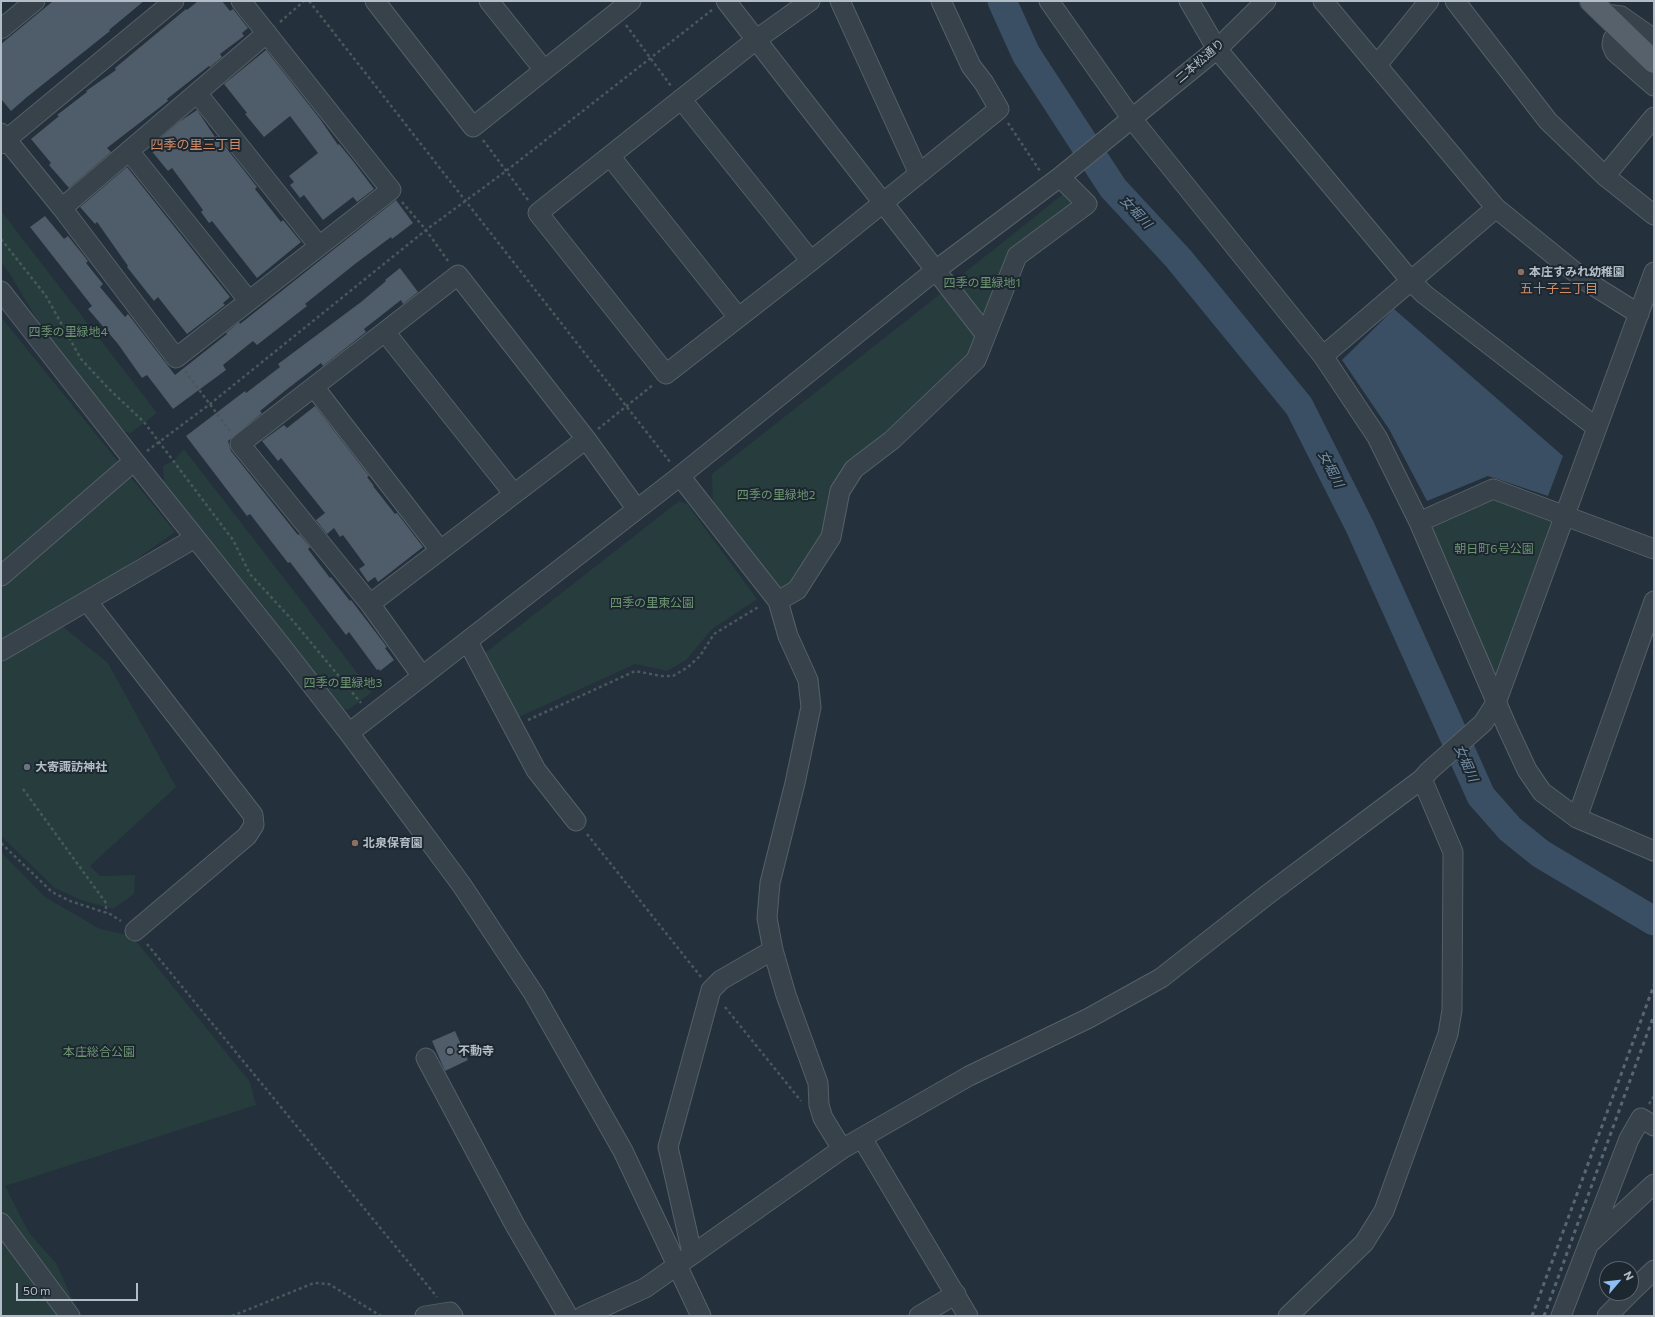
<!DOCTYPE html>
<meta charset="utf-8">
<style>
body{margin:0}
#map{position:relative;width:1655px;height:1317px;overflow:hidden;background:#24303b;font-family:Commissioner,sans-serif}
canvas{display:block}
.frame{position:absolute;inset:0;border:2px solid #b3bdc7;pointer-events:none}
.north{position:absolute;left:1599px;top:1261px;width:40px;height:40px;box-sizing:border-box;background:#1d2730;border:1px solid #59636c;border-radius:50%;rotate:62deg;font-size:11px;font-weight:700;line-height:16px;text-align:center;color:#b3bdc7}
.north::after{content:'';display:block;margin:auto;width:14px;height:18px;background:#8dbdf2;clip-path:polygon(50% 0,100% 100%,50% 72%,0 100%)}
.scale{position:absolute;left:16px;top:1283px;width:122px;height:18px;box-sizing:border-box;border:2px solid #b3bdc7;border-top:0;padding-left:5px;font-size:12px;line-height:14px;white-space:nowrap;color:#b3bdc7;-webkit-text-stroke:3px #1d2730;paint-order:stroke}
</style>
<div id="map">
<canvas width="1655" height="1317"></canvas>
<div class="frame"></div>
<div class="north">N</div>
<div class="scale">50 m</div>
</div>
<script>
const c = document.querySelector('canvas').getContext('2d');
c.lineJoin = 'round';
function fill(path, color) {
  c.fillStyle = color;
  c.fill(path, 'evenodd');
}
function strokePath(path, color, width, dash) {
  c.strokeStyle = color;
  c.lineWidth = width;
  c.lineCap = dash ? 'butt' : 'round';
  c.setLineDash(dash || []);
  c.stroke(path);
}
function drawText(font, color, halo, rows, align = 'center') {
  c.font = font + ' Commissioner,"Noto Sans JP",sans-serif';
  c.lineWidth = 4;
  c.setLineDash([]);
  c.textBaseline = 'middle';
  c.strokeStyle = halo;
  c.fillStyle = color;
  for (const [text, x, y, turn = 0] of rows) {
    c.save();
    c.translate(x, y);
    c.rotate((+turn || 0) * Math.PI / 180);
    c.textAlign = isNaN(turn) ? turn : align;
    if (halo) c.strokeText(text, 0, 0);
    c.fillText(text, 0, 0);
    c.restore();
  }
}
fill(new Path2D(`
 M1067,191L1078,202L1010,257L993,311L982,316L961,288L963,274Z
 M1,211L157,413L131,433L119,430L50,342L10,274L1,262Z
 M944,291L979,337L973,355L883,441L851,462L825,533L794,584L779,590L713,505L712,474Z
 M1,317L175,532L101,584L1,643Z
 M184,449L372,692L348,710L338,707L164,482L163,466L173,461Z
 M1493,494L1551,516L1557,526L1500,674L1495,673L1468,620L1430,524Z
 M679,501L687,504L757,599L712,629L686,660L667,671L635,664L519,717H512L481,658L485,653Z
 M62,626L108,663L176,787L90,866L100,876L135,875L134,894L113,909L81,900L55,888L1,836V655Z
 M1,852L45,897L100,929L132,936L250,1082L256,1105L5,1186L29,1233L56,1263L80,1316H1Z`), '#273d3d');
fill(new Path2D(`
 M1394,309L1563,456L1548,496L1488,476L1427,501L1389,429L1342,360Z`), '#3a4f63');
strokePath(new Path2D(`
 M1002,1L1026,54L1113,188L1178,258L1299,406L1360,527L1481,796L1510,829L1541,854L1654,921`), '#3a4f63', 29);
fill(new Path2D(`
 M53,1H144L109,30L110,31L27,97L11,111L1,99V44Z
 M198,1H222L230,11L233,9L248,28L242,33L244,36L220,54L222,57L210,67L209,66L167,99L168,101L107,148L111,152L69,188L49,165L51,163L31,139L59,116L57,115L87,92L86,91L116,70L115,68L186,9L187,10Z
 M266,50L320,119L338,145L339,144L353,161L374,189L357,202L353,197L323,220L304,195L300,198L290,185L294,182L289,176L318,153L290,116L264,137L245,114L247,113L224,84Z
 M197,110L215,137L217,136L257,187L255,189L281,222L283,220L301,242L257,278L212,221L209,223L201,212L203,210L172,168L168,171L149,148L179,122Z
 M127,167L230,297L223,303L225,305L187,334L158,297L154,301L127,267L128,266L97,222L95,224L80,207Z
 M396,200L413,223L392,239L391,237L355,264L305,304L307,306L257,345L253,341L223,365L226,370L173,409L147,375L142,378L118,344L88,309L92,306L30,227L45,216L64,239L68,236L88,261L86,263L103,284L100,287L125,317L128,314L175,375L227,334L226,333L239,322L240,324Z
 M400,268L418,292L403,304L401,300L364,329L366,332L323,366L321,363L286,390L260,411L262,413L228,441L231,451L298,535L299,534L310,547L308,549L330,578L331,577L350,601L351,600L387,647L385,648L394,660L380,671L379,669L377,670L349,632L346,635L290,562L288,563L250,514L247,516L186,436L245,391L246,393L280,367L278,364L361,302L386,281L385,280Z
 M315,406L369,476L367,477L374,486H373L395,514L397,513L423,547L378,582L375,577L368,582L359,569L365,565L343,535L340,537L334,528L327,534L316,520L325,513L281,458L278,461L262,441L284,425L287,428Z
 M455,1031L468,1060L445,1071L432,1041Z`), '#4f5c69');
const minor = new Path2D(`
 M375,1L473,127L631,1
 M489,1L544,70
 M726,1L986,335
 M810,1L757,39L538,213L666,374L811,261L999,109L984,83L971,66L941,1
 M840,1L919,174
 M1049,1L1132,119L1323,356L1377,437L1419,522L1507,727L1527,770L1542,792L1577,818L1654,851
 M1189,1L1217,49L1411,281L1424,294L1597,428
 M1323,1L1496,208L1586,281L1639,314
 M1455,1L1548,121L1605,176L1654,215
 M1606,14L1621,16L1654,39
 M1,29L35,1
 M1620,30L1613,39L1612,45L1615,52L1654,86
 M1377,65L1429,1
 M197,93L319,246
 M681,99L811,261
 M1,133L62,208L176,358L391,190L241,1
 M1,144L174,1
 M129,151L249,301
 M610,156L738,317
 M1605,176L1654,117
 M62,208L267,33
 M1,291L134,461L283,648L349,733L461,884L534,994L623,1151L701,1316
 M385,332L514,494
 M1323,356L1496,208
 M314,387L440,550
 M680,476L778,601L788,636L808,680L811,707L795,783L770,883L767,918L773,950L786,995L818,1083L819,1105L823,1118L842,1149
 M1419,522L1493,489L1654,549
 M1,576L134,461
 M87,601L253,815L254,825L247,836L135,931
 M778,601L797,590L831,537L840,491L854,469L892,440L976,360L1017,256L1087,204L1060,177
 M370,604L586,439
 M468,642L536,770L576,821
 M1,651L195,538
 M422,676L370,604L240,444L458,275L586,439L636,508
 M349,733L680,476L936,270L1060,177L1217,49L1266,1
 M1577,818L1654,601
 M426,1058L515,1225L568,1316
 M862,1138L968,1316
 M1,1223L70,1316
 M1590,1243L1654,1184
 M692,1253L668,1147L711,990L721,980L773,950
 M1631,1292L1654,1270
 M425,1316L450,1312L453,1316
 M583,1316L645,1288L842,1149L969,1076L1089,1018L1161,978L1267,895L1422,779L1429,771L1483,723L1496,703L1654,272
 M919,1316L956,1294
 M1288,1316L1364,1243L1384,1211L1448,1034L1452,1010L1453,852L1422,779
 M1561,1316L1629,1139L1641,1118L1654,1126
 M1607,1316L1630,1293`);
const major = new Path2D(`
 M1591,1L1654,62`);
strokePath(minor, '#566069', 21);
strokePath(major, '#414b54', 24);
strokePath(new Path2D(`
 M309,1L670,462
 M280,22L304,1
 M626,25L671,86
 M1008,123L1040,171
 M483,140L528,200
 M402,202L426,230L448,261
 M1,239L46,296L81,359L109,389L144,422L233,540L250,574L294,622L361,703
 M185,371L230,431
 M598,429L654,384
 M147,451L210,404L426,230L506,171L712,10
 M528,720L635,671L661,676H673L688,667L700,656L714,634L760,606
 M23,789L106,903V913
 M587,834L701,977
 M1,843L52,892L70,901L110,914L121,921
 M147,944L437,1297
 M725,1007L801,1101
 M1649,1104L1654,1096
 M232,1316L314,1283L329,1284L381,1316`), '#465a5b', 2.5, [3, 3]);
strokePath(minor, '#38424b', 19);
strokePath(major, '#56616b', 22);
strokePath(new Path2D(`
 M1532,1316L1654,985
 M1544,1316L1654,1015`), '#5a6672', 3, [4, 4]);
for (const [x, y, r, color] of [
 [1521,272,4,"#8d6e63"],
 [27,767,4,"#6b7280"],
 [355,843,4,"#8d6e63"],
 [450,1051,4,"#6b7280"]
]) {
  const dot = new Path2D();
  dot.arc(x, y, r, 0, 2 * Math.PI);
  c.fillStyle = color;
  c.fill(dot);
  strokePath(dot, '#1d2730', 1.5);
}
drawText('12px', '#b3bdc7', '#1d2730', [
 ["二本松通り",1200,61,-41]
]);
drawText('bold 12px', '#b3bdc7', '#1d2730', [
 ["本庄すみれ幼稚園",1529,272],
 ["大寄諏訪神社",35,767],
 ["北泉保育園",363,843],
 ["不動寺",458,1051]
], 'left');
drawText('12px', '#6c9672', '#1d2730', [
 ["四季の里緑地1",982,283],
 ["四季の里緑地4",68,332],
 ["四季の里緑地2",776,495],
 ["朝日町6号公園",1494,549],
 ["四季の里東公園",652,603],
 ["四季の里緑地3",343,683],
 ["本庄総合公園",99,1052]
]);
drawText('13px', '#cf8a67', '#1d2730', [
 ["四季の里三丁目",196,145],
 ["五十子三丁目",1559,289]
]);
drawText('italic 13px', '#7590a9', '#1d2730', [
 ["女堀川",1136,212,47],
 ["女堀川",1331,469,63],
 ["女堀川",1466,763,66]
]);
</script>
